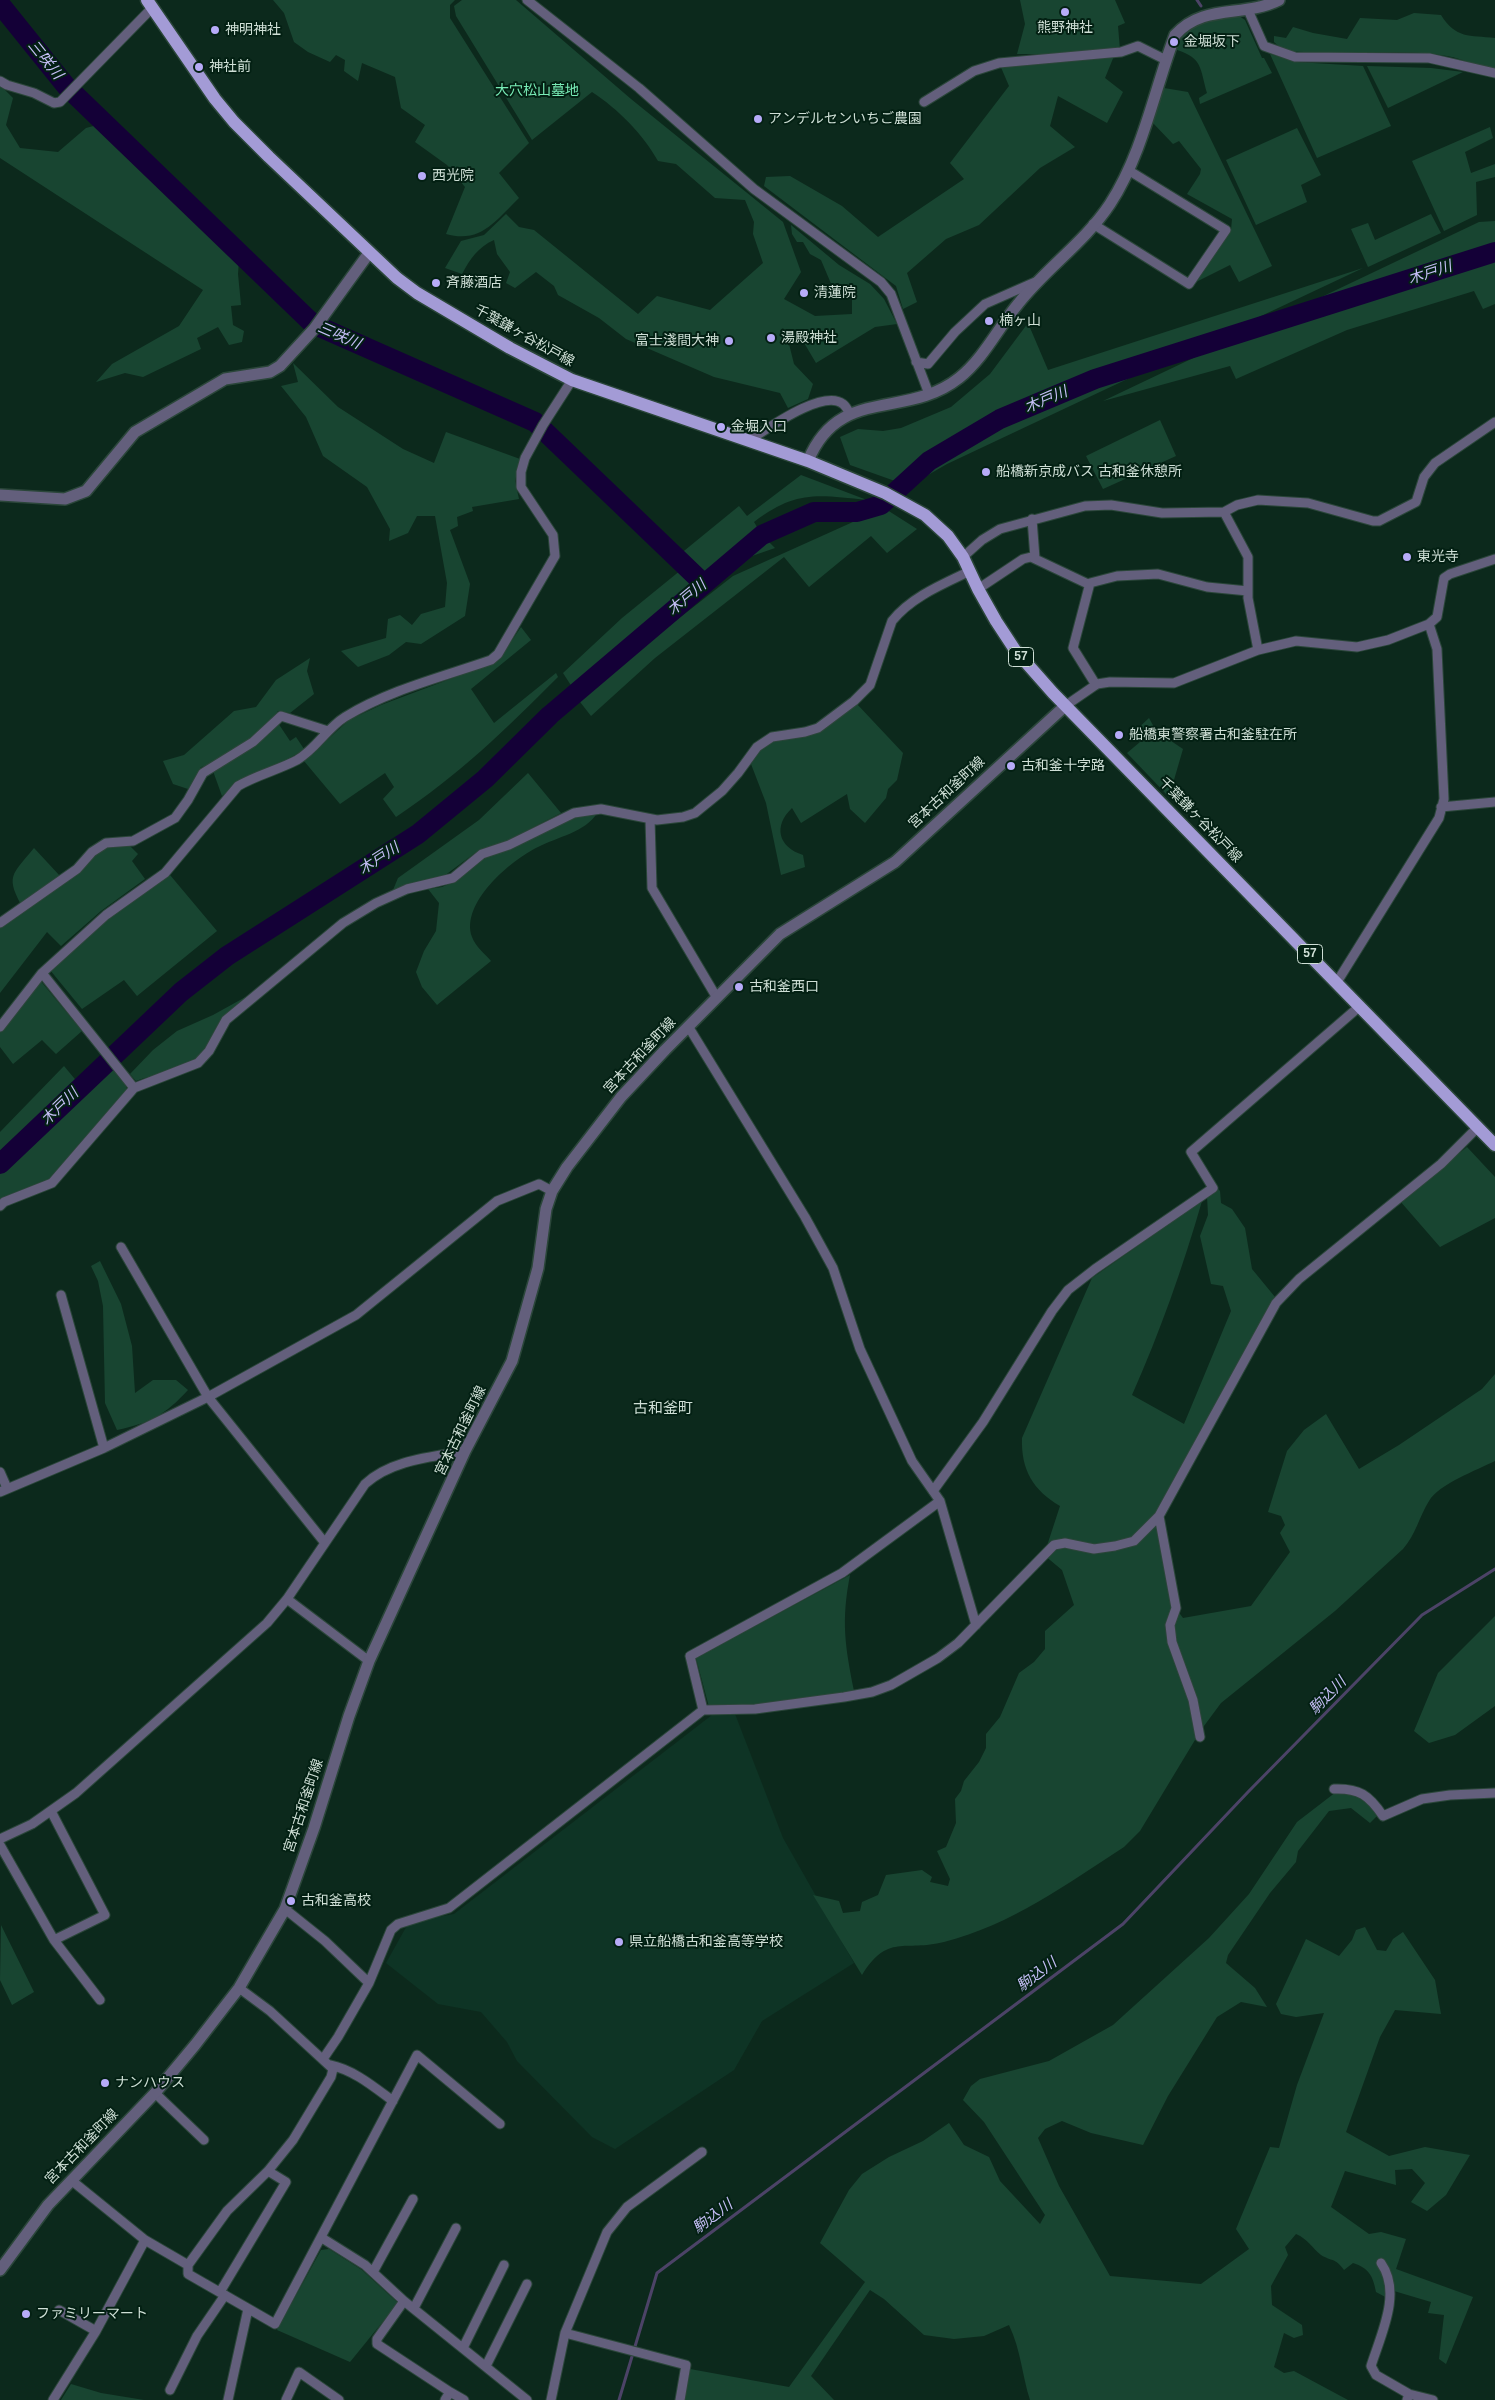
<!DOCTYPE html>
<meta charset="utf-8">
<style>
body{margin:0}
canvas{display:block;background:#0c291c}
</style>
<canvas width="1495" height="2400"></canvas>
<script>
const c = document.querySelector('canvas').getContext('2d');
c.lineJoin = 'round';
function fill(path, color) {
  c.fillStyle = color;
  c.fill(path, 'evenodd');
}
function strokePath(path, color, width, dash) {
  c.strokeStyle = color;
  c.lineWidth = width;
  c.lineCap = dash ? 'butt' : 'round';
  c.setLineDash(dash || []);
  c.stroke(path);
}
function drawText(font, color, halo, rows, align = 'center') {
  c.font = font + ' Arial,"Noto Sans JP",sans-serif';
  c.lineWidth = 4;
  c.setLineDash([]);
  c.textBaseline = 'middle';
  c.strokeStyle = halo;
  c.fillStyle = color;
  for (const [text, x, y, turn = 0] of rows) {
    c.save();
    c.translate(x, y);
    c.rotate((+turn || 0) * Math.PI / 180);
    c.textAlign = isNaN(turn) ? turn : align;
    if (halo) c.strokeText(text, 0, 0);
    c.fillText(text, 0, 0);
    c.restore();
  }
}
fill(new Path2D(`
 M735,1714L783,1838L854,1963L762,2021L734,2070L615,2149L592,2137L517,2061L507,2042L481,2012L438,2004L386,1963L409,1922L454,1914L712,1715Z`), '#0e3425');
fill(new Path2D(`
 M273,0H455L450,5V18L529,143L499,173L519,198C496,220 481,244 446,234L465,187L447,165L415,142L425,125L401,108L395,77L362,63L358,81L344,71L345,60L336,55L330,62L308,52L294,42L284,13Z
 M462,0H516L631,99L783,222L801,272L784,299L815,316L852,314V299L835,293L821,260L810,254L803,242H797L792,234L791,225L839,265L870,284L884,299L897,324L875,327L816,363L800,336L788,340L794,364L813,384L808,399L788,408L780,393L714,377L626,339L599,318L558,295L554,286L536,272L515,288L506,283L510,272L497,254L494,240C478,247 470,259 462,274L445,268L461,241L484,235L506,214L519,227L534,230L638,314L657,296L710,310L763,263L753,234L754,222L745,200L715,198L676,164L658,161C643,134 618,109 592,92L532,140L456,16L454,6Z
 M1020,0H1115L1125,23L1118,26L1120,50L1083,54H1017L1025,24Z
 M1414,13L1441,15C1456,39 1469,35 1495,38V69C1478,67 1464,59 1447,56C1406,49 1363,54 1321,52C1305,52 1285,54 1274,42V36L1286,38L1293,27L1313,33L1347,39L1360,18L1397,20Z
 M1239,16L1245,20L1262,58H1264L1272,73L1200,104L1199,98L1207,93C1200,69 1203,58 1177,50C1179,44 1181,36 1185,32C1197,19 1223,18 1239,16Z
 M1270,54L1296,62L1363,66L1391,126L1317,158Z
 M1114,56L1105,78L1123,92L1107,123L1058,96L1050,126L1075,147L1040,168L979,225L946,239L907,273L917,302L903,309L896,286L764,186L766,177L790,176L842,206L878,237L964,179L950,163L1009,86L1000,65Z
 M1367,66L1431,68L1463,72L1388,108Z
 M0,85L13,98L6,125L20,148L58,152L86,128L101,124L239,260L238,274L241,305L231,306L233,325L244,331L242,342L229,345L218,327L197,338L201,349L143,377L125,373L96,382L112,364L179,326L203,290L0,158Z
 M1164,88L1188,92L1272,266L1239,282L1230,265L1192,284L1227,237L1231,230L1232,219L1187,194L1200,174L1201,169L1179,141L1173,144L1152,122Z
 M1490,127L1493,138L1465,152L1471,173L1495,164V177L1476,182L1477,215L1444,231L1412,161Z
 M1297,128L1321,175L1301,185L1307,202L1256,225L1226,160Z
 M1431,214L1441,233L1368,267L1351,229L1368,223L1375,240Z
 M1495,221V304L1483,309L1474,291L1347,330L1236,379L1230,366L1103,401L1479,222Z
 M1363,268L947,464L909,486L850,465L840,437L858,429L883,431L901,428L951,407L990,374L1028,323L1048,370Z
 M293,363L338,407L403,449L434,463L446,432L520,459L515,481L519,499L472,507L473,511L457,517L458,526L450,530L470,584L465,616L421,644L406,642L389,655L358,667L341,651L386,638L388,619L400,615L412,625L421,614L445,607L447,583L435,516H417L408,533L389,541L390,529L367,487L323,456L306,417L281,386L298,382Z
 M1160,420L1176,456L1103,489L1086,456Z
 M801,475L867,500C817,495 796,490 754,522L762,535L775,548L726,565L708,584L679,555L739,506L747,516Z
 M884,508L917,529L887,553L871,536L809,587L784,557L655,658L591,716L577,698L733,576Z
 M681,570L700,588L574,690L563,673L622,618Z
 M521,627L531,640L471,689L494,723L556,673L558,677C505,730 459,775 396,817L383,799L394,787L385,773L340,804L304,761L349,720L381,705L498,661Z
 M310,658L307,671L314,694L290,713L278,711L262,733L214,764L201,767L191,790L173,784L163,761L184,755L234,711L256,707L276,680Z
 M856,703L903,753L897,780L888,789L886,798L865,823L850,809L847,794L801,823L792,808C773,826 778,847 803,855L805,867L781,875L766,803L751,764C767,725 779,745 807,734C824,726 840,713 856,703Z
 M1149,718L1156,731L1183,749L1169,797L1127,753L1140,742L1133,733Z
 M278,723L290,741L296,737L304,749C278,768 247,775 222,796L213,771Z
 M528,773L561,813L508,840L479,850L440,879L393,890L398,878L479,820Z
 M597,813C586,832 557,837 538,847C511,860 460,903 472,937C475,946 485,954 491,961L437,1005L422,987L416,972L424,951L436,931L439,903L428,889L442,887L453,882L484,858L575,816Z
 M128,844L138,854L132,861L145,879L101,911L61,946L47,932L0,993V927L24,910C5,876 11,876 34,848L60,876L77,869L93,855L107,846Z
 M170,875L217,931L137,996L124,980L82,1009L50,970L108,918Z
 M39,979L82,1031L56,1054L42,1040L13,1064L0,1047V1031Z
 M260,989C246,999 231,1008 220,1021C211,1033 208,1050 195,1060C179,1072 154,1074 136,1081L130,1074L153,1050L177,1031L213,1015Z
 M110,1064L126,1086L127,1091L47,1181L0,1200V1169Z
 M64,1066L79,1084L0,1159V1132Z
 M1467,1147L1495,1177V1218L1440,1247L1400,1201Z
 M1214,1184L1220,1191L1221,1203L1232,1209L1245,1228L1252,1269L1275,1297L1156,1513L1177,1610L1183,1618L1251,1606L1290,1552L1280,1533L1285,1525L1281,1516L1268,1512L1287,1451L1304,1430L1326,1414L1359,1469L1399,1445L1482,1389L1495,1374V1461C1477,1470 1439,1484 1429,1501C1419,1517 1416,1534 1403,1549L1335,1611L1221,1703L1201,1730L1140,1831L1124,1847C1067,1884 1011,1925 944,1942C904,1952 888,1933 862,1975L813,1895L839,1901L843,1913L860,1911L862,1902L878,1895L886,1875L922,1870L932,1877L930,1882L948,1886L950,1879L937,1851L946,1847L956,1823L955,1799L961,1791L964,1781L979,1762L986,1748V1734L1000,1717L1019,1673L1034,1662L1045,1649V1631L1074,1605L1062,1570L1044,1555L1060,1506C1033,1490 1021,1470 1022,1438L1092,1278L1202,1201C1183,1267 1160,1332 1132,1395L1184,1424L1231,1311L1223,1286L1211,1284L1200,1236L1208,1215L1207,1196Z
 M100,1261L121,1304L132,1346L135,1393L153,1380H176L188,1390C165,1415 150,1423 117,1430L105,1403L103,1306L98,1281L91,1266Z
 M850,1575C841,1621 845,1646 854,1691L755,1706L709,1707L696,1658Z
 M1495,1616V1706L1455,1735L1429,1743L1414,1731L1438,1673Z
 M1352,1791L1372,1803L1378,1815L1370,1823L1351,1808L1329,1811L1298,1851L1296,1862L1270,1893L1228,1955L1226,1963L1255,1988L1267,2007L1241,2002L1217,2017L1168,2096L1143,2145L1091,2133L1062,2121L1045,2129L1038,2138L1059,2186L1110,2276L1201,2284L1249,2249L1236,2229L1270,2147L1279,2148L1297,2085L1324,2013L1296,2017L1281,2014L1276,2004L1306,1939L1339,1956L1352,1940L1356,1930L1365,1927L1377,1950L1386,1951L1393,1939L1403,1932L1435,1980L1441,2014L1395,2010L1380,2037L1346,2132L1389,2156L1425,2147L1470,2155L1446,2195L1427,2211L1411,2202L1425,2183L1412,2169L1395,2170L1396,2185L1345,2171L1331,2207L1369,2234L1381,2232L1406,2239L1396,2269L1473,2297L1446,2364L1439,2359L1444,2315L1428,2313L1431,2302L1394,2291L1389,2299L1376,2292C1373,2276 1369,2268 1353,2263L1344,2270C1335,2257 1332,2262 1321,2255C1312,2248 1308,2239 1296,2234L1285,2247L1288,2255L1271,2286L1272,2305L1302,2325L1303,2335L1294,2338L1284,2333L1274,2367L1284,2373L1294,2371L1348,2400H1030C1022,2375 1021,2350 1009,2325L984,2336L954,2339L924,2335L884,2299L870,2290L811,2376L834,2400H682L683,2391L690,2369L789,2387L865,2282L820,2243L849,2190L862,2174L889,2157L923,2141L949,2123L964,2145L989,2157L1000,2181L1040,2224L1045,2215L984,2122L963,2100L971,2086L980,2079L1049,2061L1113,2025L1209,1938L1249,1894L1297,1822L1336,1792Z
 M1,1925L34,1992L12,2005L0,1980Z
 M329,2249L362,2270L398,2303L350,2362L277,2330L321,2250Z
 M71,2384L101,2393L144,2400H61Z`), '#184531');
strokePath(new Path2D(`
 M1197,0L1201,6
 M619,2400L657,2273L1123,1924L1248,1792L1422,1615L1495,1569`), '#4c4367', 3);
strokePath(new Path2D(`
 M0,4L66,86L313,324L535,422L703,583
 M0,1164L181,992L227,956L418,834L485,779L550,715L762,535L814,512H857L881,505L929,461L1000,419L1095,379L1495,252`), '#140037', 20);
const minor = new Path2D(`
 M527,0L639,88L754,189L881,282L891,294L929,394
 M1248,10L1264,46L1295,57L1429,58L1495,73
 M0,81L7,85L34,93L54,103L60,102L152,8
 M924,102L974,71L999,63L1121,52L1138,46L1166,60
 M1093,224L1189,284L1226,230L1128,170
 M916,362L928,364L955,332L985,304L1035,282
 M748,441C766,430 823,388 843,404C846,406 848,411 850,413
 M1224,512L1248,557V598L1258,650
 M1032,519L1035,558
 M963,557L982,540L1000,529L1085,506L1111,505L1162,513L1224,512L1237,505L1258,500L1308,503L1373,521H1379L1416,502L1424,477L1435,463L1495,422
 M978,589L1023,559L1031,557L1088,584
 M1096,685L1073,648L1090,583L1117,576L1158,574L1207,587L1248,591
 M1065,706L1097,684L1110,682L1174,683L1258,650L1296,641L1357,647L1388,640L1429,624L1437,617L1444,578L1450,574L1495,559
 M1441,807L1495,802
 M650,819L652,888L717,998
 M0,923L77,869L92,852L106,843L133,841L175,818L188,800L203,773L253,742L281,716L328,731
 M42,973L134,1088
 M1337,982L1439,818L1444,799L1437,649L1429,624
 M688,1026L805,1217L833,1268L860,1349L912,1461L940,1501L976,1625
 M0,1027L42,973L106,915L165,873L238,786C257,775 278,770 297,760C316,749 327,728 345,717C389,690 442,677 491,660L498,654L555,556L553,535L521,487V472L525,458L543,425L572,380
 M0,1206L4,1202L52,1183L134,1088L198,1063L209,1051L226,1020L343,923L376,903L407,889L453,878L482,854L509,845L574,813L601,809L657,820L683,817L695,813L722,791L738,773L757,747L772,737L805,732L818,728L854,701L870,685L892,621C911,597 943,584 970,571
 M121,1247L208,1397L325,1543
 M61,1295L104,1448
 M0,1472L7,1488
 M933,1491L983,1422L1052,1311L1068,1290L1095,1269L1213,1188L1191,1152L1360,1006
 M0,1492L104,1448L208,1397L356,1315L497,1201L539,1184L552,1191
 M1159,1516L1176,1608L1170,1625L1172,1642L1193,1700L1200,1737
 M287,1599L369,1661
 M703,1710L690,1656L842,1573L940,1501
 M1334,1789C1359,1788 1369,1795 1383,1816L1422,1799L1450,1795L1495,1793
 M51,1811L105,1915L54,1940
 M0,1839L32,1824L76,1793L267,1623L287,1599L365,1484C391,1460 431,1457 465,1451
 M0,1845L54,1940L100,2000
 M285,1909L325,1941L369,1983
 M323,2059L338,2037L369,1983L391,1930L398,1924L449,1908L703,1710L755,1709L844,1697L872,1692L891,1685L938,1658L958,1643L1054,1545L1065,1543L1094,1549L1115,1546L1134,1541L1159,1516L1276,1303L1299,1279L1441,1164L1478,1127
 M330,2065C354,2070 374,2087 393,2101
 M155,2093L204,2140
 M71,2180L145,2240L188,2265V2274L275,2324L417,2055L500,2124
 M322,2238L365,2265L404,2301L527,2400
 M1381,2263C1402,2293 1381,2334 1371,2366L1376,2375L1409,2394
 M188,2265L227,2211L268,2171L293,2140L331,2077L333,2069L270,2011L239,1988
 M373,2272L413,2199
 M220,2292L286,2182L268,2171
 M404,2301L377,2339V2344L450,2392
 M414,2308L456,2228
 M59,2310L96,2331
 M565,2333L686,2365L680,2400
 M463,2348L504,2265
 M486,2366L527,2284
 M170,2390L197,2336L225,2295
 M53,2400L96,2331L145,2240
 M228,2400L248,2309
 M286,2400L299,2372L339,2400
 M445,2400L450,2392L464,2400
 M551,2400L565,2333L607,2232L627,2207L702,2152
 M1407,2400L1409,2394L1433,2400`);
const tertiary = new Path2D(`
 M808,461C839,385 906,420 959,378C984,358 998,328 1018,304C1045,269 1085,242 1110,204C1143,153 1154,91 1175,35C1204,3 1243,18 1279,0
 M0,495L65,499L86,491L135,432L225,379L270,372L280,366L314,329L369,253
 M0,2270L48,2205L155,2093L195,2045L239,1988L285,1909L314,1828L349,1716L369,1661L465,1451L512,1361L538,1268L546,1209L552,1191L567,1167L621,1097L665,1050L780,934L895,862L1065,706`);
const primary = new Path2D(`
 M147,0L215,99L234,122L269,157L397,278L417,293L510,348L572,380L808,461L885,493L925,515L948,536L963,557L978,589L996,621L1015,650L1053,693L1495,1145`);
strokePath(minor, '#2b463a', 11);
strokePath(tertiary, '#2b463a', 14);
strokePath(primary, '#2b463a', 15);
strokePath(minor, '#635f7c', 9);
strokePath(tertiary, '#635f7c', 11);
strokePath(primary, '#a39bd6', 12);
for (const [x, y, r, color] of [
 [1065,12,5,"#b7abf8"],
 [215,30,5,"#b7abf8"],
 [1174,42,5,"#b7abf8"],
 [199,67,5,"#b7abf8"],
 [758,119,5,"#b7abf8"],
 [422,176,5,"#b7abf8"],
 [436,283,5,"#b7abf8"],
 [804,293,5,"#b7abf8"],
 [989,321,5,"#b7abf8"],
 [771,338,5,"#b7abf8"],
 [729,341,5,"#b7abf8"],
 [721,427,5,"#b7abf8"],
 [986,472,5,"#b7abf8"],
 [1407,557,5,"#b7abf8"],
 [1119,735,5,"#b7abf8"],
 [1011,766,5,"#b7abf8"],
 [739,987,5,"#b7abf8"],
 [291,1901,5,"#b7abf8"],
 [619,1942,5,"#b7abf8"],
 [105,2083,5,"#b7abf8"],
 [26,2314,5,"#b7abf8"]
]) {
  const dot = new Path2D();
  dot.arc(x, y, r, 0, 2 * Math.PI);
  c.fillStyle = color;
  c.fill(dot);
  strokePath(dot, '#032013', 2);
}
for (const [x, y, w] of [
 [1021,657,25],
 [1310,954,25]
]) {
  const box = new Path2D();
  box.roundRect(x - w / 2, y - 9.5, w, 19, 4);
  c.fillStyle = '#032013';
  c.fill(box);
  strokePath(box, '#cfdfd6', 1);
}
drawText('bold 12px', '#cfdfd6', null, [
 ["57",1021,657],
 ["57",1310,954]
]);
drawText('14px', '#cfdfd6', '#032013', [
 ["熊野神社",1065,28,"center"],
 ["神明神社",225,30],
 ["金堀坂下",1184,42],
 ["神社前",209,67],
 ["アンデルセンいちご農園",768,119],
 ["西光院",432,176],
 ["斉藤酒店",446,283],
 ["清蓮院",814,293],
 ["楠ヶ山",999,321],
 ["湯殿神社",781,338],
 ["富士淺間大神",719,341,"right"],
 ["金堀入口",731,427],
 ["船橋新京成バス 古和釜休憩所",996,472],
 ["東光寺",1417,557],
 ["船橋東警察署古和釜駐在所",1129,735],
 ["古和釜十字路",1021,766],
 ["古和釜西口",749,987],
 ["古和釜高校",301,1901],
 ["県立船橋古和釜高等学校",629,1942],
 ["ナンハウス",115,2083],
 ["ファミリーマート",36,2314]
], 'left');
drawText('14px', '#79ecb7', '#032013', [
 ["大穴松山墓地",537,91]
]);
drawText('14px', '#cfdfd6', '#032013', [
 ["千葉鎌ヶ谷松戸線",524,336,29],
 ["宮本古和釜町線",947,793,-43],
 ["千葉鎌ヶ谷松戸線",1200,820,46],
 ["宮本古和釜町線",640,1056,-47],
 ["宮本古和釜町線",461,1431,-64],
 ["宮本古和釜町線",304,1806,-72],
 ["宮本古和釜町線",82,2147,-46]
]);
drawText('italic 15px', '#c5bef6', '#032013', [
 ["三咲川",45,60,51],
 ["木戸川",1430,273,-18],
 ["三咲川",339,336,24],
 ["木戸川",1046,400,-23],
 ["木戸川",687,598,-40],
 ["木戸川",379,859,-33],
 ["木戸川",60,1107,-44],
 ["駒込川",1328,1696,-46],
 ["駒込川",1037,1975,-37],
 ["駒込川",713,2217,-37]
]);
drawText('15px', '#cfdfd6', '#032013', [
 ["古和釜町",663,1409]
]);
</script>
